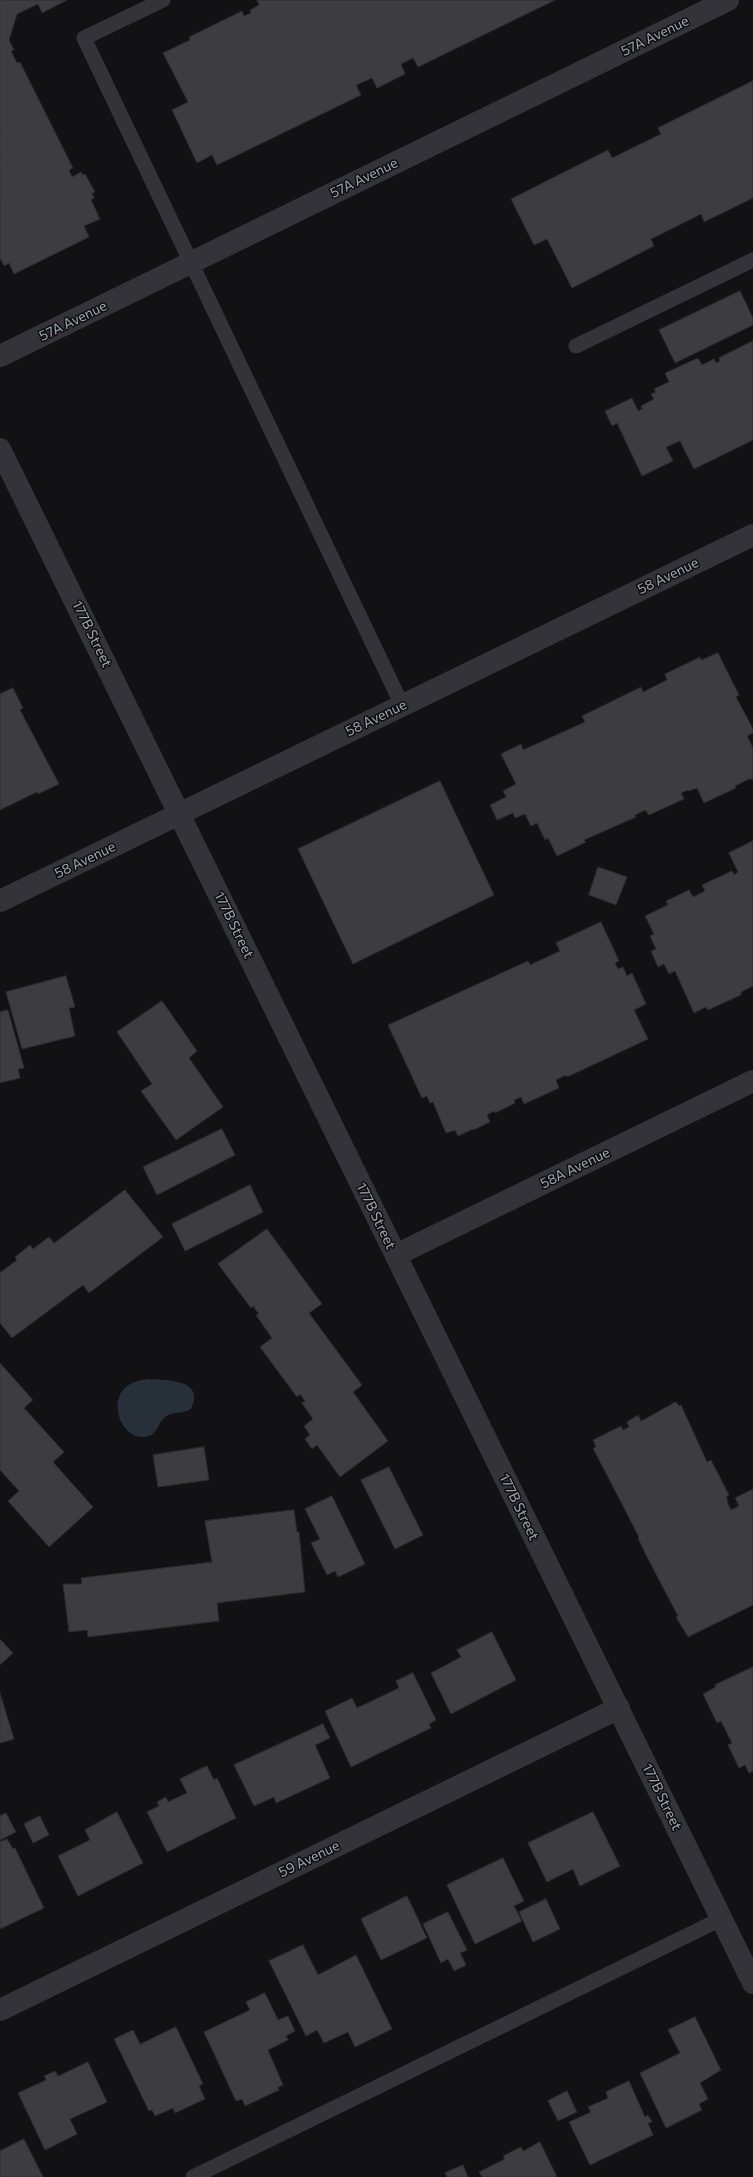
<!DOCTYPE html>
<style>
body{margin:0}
canvas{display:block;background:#121214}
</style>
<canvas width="753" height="2177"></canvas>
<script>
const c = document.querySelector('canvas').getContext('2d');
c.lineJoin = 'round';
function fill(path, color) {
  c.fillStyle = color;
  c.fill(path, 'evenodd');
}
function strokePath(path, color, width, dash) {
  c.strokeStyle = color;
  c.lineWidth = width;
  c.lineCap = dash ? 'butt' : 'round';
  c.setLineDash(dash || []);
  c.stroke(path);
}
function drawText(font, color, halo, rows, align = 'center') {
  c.font = font + ' Commissioner,sans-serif';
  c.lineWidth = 3;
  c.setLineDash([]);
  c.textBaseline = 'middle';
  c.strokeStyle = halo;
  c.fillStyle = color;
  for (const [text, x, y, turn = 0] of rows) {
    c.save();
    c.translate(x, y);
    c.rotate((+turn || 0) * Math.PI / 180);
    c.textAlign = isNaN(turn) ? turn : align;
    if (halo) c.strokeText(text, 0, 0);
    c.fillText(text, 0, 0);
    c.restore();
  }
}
fill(new Path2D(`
 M147,1379C166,1380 206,1379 191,1409C183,1414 172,1411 165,1417C157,1424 158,1436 144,1437C120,1438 108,1400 127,1386C133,1382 140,1380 147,1379Z`), '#273038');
const building = new Path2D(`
 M0,0H67L42,13L38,4L17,14L9,40L14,50L11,51L17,63L20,62L73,168L69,170L72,177L81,172L83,175L85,174L95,192L92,193L94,198L91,200L100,219L84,226L89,237L14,274L9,263L4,266L0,258Z
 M257,0H555L418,67L413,58L401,64L405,74L377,88L372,78L356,85L361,95L217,165L212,155L197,163L172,110L188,102L163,53L190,40L189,37L242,11L244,16L251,13L250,10L259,5Z
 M753,81V198L704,222L701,214L651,239L654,246L572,288L547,239L534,245L511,199L608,150L612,158L661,134L658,128Z
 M740,291L753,318V325L675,363L659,330Z
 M753,341V440L694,469L680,441L666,447L673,461L642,476L617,423L612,426L605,411L632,398L638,411L642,409L641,406L654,399L651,394L656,392L654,389L669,382L665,373L698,358L702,365L714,359L716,363L720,361L719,358Z
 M718,653L739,695L736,697L753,729V733L747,736L753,748V779H749L735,786L736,788L704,803L697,788L689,791L688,790L681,793L684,799L649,815L645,810L635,815L636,817L584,840L586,842L557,856L548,838L545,840L537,823L531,826L525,814L515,818L513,813L497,820L490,805L506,797L503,791L516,784L501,754L521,744L523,750L585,722L582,716L641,687L643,692L667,680L665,674L700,657L701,660Z
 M13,688L23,708L20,710L59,784L38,794L37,792L0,810V694Z
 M440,781L494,895L353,964L298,849Z
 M753,841V986L741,992V995L708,1010L706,1007L694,1013L675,971L669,974L664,964L658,967L651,951L656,949L650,936L654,934L645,916L668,905L666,901L689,890L693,897L705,891L702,885L732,871L734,875L738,872L729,853Z
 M598,867L627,877L616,905L589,895Z
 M601,922L619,961L615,963L618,969L623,967L627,976L632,973L646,1004L634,1010L648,1039L567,1077L566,1075L556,1080L559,1088L524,1104L521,1097L514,1100L515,1103L495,1113L494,1111L487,1115L490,1122L473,1130V1129L458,1136L455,1130L446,1133L433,1102L430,1103L427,1096L422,1098L388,1025L528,961L530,965L560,951L556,943Z
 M66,976L75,1007L69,1008L75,1036L22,1049L6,992Z
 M162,1001L197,1051L189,1058L223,1107L176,1140L141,1091L152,1084L117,1032Z
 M8,1010L24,1068L18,1069L20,1078L0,1083V1012Z
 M222,1129L235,1155L157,1195L143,1167Z
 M250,1185L263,1212L185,1251L172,1224Z
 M125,1190L163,1237L89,1293L83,1285L12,1338L0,1323V1271L1,1272L17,1260L15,1257L30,1245L33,1249L49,1237L54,1243Z
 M267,1229L322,1304L309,1313L362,1385L353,1392L388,1441L340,1477L317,1445L312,1449L305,1439L310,1435L304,1426L313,1419L302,1403L305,1401L300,1394L297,1397L260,1347L272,1338L256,1315L259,1314L253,1306L251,1308L218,1264Z
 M0,1363L33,1400L24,1408L64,1452L53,1462L93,1507L49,1547L8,1501L19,1491L0,1470Z
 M676,1402L679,1406L681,1405L707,1462L711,1460L729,1495L726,1497L728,1501L727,1502L731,1510L739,1506L735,1498L753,1489V1605L688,1637L676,1617L678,1616L645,1553L638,1538L639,1537L593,1448L596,1447L593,1440L621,1426L623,1430L629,1427L627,1422L638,1415L641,1421Z
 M204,1447L209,1480L158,1487L153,1455Z
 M389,1467L423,1535L395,1549L361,1480Z
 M332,1496L365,1564L338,1577L335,1571L327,1575L311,1543L320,1539L305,1509Z
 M294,1510L297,1532H299L305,1592L217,1603L219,1621L88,1637L87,1630L69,1632L63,1584H82L81,1578L212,1562L205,1521Z
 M492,1632L516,1680L451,1714L431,1673L461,1657L457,1650Z
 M0,1639L13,1653L0,1665Z
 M753,1667V1771L749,1773L745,1765L739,1768L728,1745L732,1743L721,1721L717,1723L703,1694L716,1687L715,1685Z
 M413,1673L436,1720L429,1724L431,1728L351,1767L325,1711L352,1698L357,1708L399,1688L396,1681Z
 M0,1693L14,1739L0,1743Z
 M323,1724L330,1738L315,1745L330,1778L276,1803L274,1797L254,1806L234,1765Z
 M207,1766L214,1780L217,1778L236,1818L167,1852L147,1812L159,1806L157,1802L166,1797L168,1802L187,1793L180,1779Z
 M117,1812L143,1863L78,1896L58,1856L90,1840L85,1830Z
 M593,1812L620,1866L580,1886L573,1869L547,1882L528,1843Z
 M6,1813L16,1832L0,1840V1816Z
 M40,1816L49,1835L33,1843L24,1824Z
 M7,1839L13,1849L15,1848L44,1908L0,1929V1842Z
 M503,1858L524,1901L514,1906L522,1921L475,1944L447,1885Z
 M407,1896L427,1938L381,1960L361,1919Z
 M546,1899L560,1929L533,1942L519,1912Z
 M448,1912L467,1950L460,1953L466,1965L454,1971L448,1959L441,1963L423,1924Z
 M303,1945L318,1975L356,1955L392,2029L355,2047L348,2032L324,2043L317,2030L306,2036L269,1961Z
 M265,1993L278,2020L288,2016L295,2031L286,2036L288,2040L268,2050L283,2085L278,2087L279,2090L245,2106L242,2099L236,2101L204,2032L250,2010L246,2002Z
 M695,2017L721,2070L700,2083L708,2099L699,2104L702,2110L666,2128L640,2073L680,2053L668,2030Z
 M176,2027L203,2084L199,2086L205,2099L175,2113L173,2108L155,2116L152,2110L149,2111L114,2039L133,2030L140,2044Z
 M88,2062L107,2102L70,2119L77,2134L45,2150L18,2093L46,2080L44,2076L55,2071L58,2076Z
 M629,2081L645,2117L648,2115L652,2122L648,2123L653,2135L590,2165L569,2122L591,2112L588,2107L608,2098L606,2092Z
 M567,2091L577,2112L558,2121L548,2101Z
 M24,2139L43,2177H0V2151Z
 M540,2142L557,2177H482L479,2172L505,2159L503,2156L521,2147L523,2151Z
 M463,2165L468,2177H447L445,2173Z`);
fill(building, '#3c3c41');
strokePath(building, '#2c2c30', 1);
strokePath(new Path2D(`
 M163,0L84,38L402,705
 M576,346L753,260
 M193,2177L721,1919`), '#333339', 15);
strokePath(new Path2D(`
 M0,356L728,0
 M396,1255L753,1081
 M0,2010L619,1708`), '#333339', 22);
strokePath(new Path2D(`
 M0,449L753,1983
 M0,901L753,535`), '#333339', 22);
drawText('14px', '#a2a7b5', '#0d0d0f', [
 ["57A Avenue",655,36,-26],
 ["57A Avenue",364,178,-26],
 ["57A Avenue",73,321,-26],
 ["58 Avenue",668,576,-26],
 ["177B Street",92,634,64],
 ["58 Avenue",376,718,-26],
 ["58 Avenue",85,860,-26],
 ["177B Street",234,925,64],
 ["58A Avenue",575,1168,-26],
 ["177B Street",376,1216,64],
 ["177B Street",519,1507,64],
 ["177B Street",662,1797,64],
 ["59 Avenue",309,1859,-26]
]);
</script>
